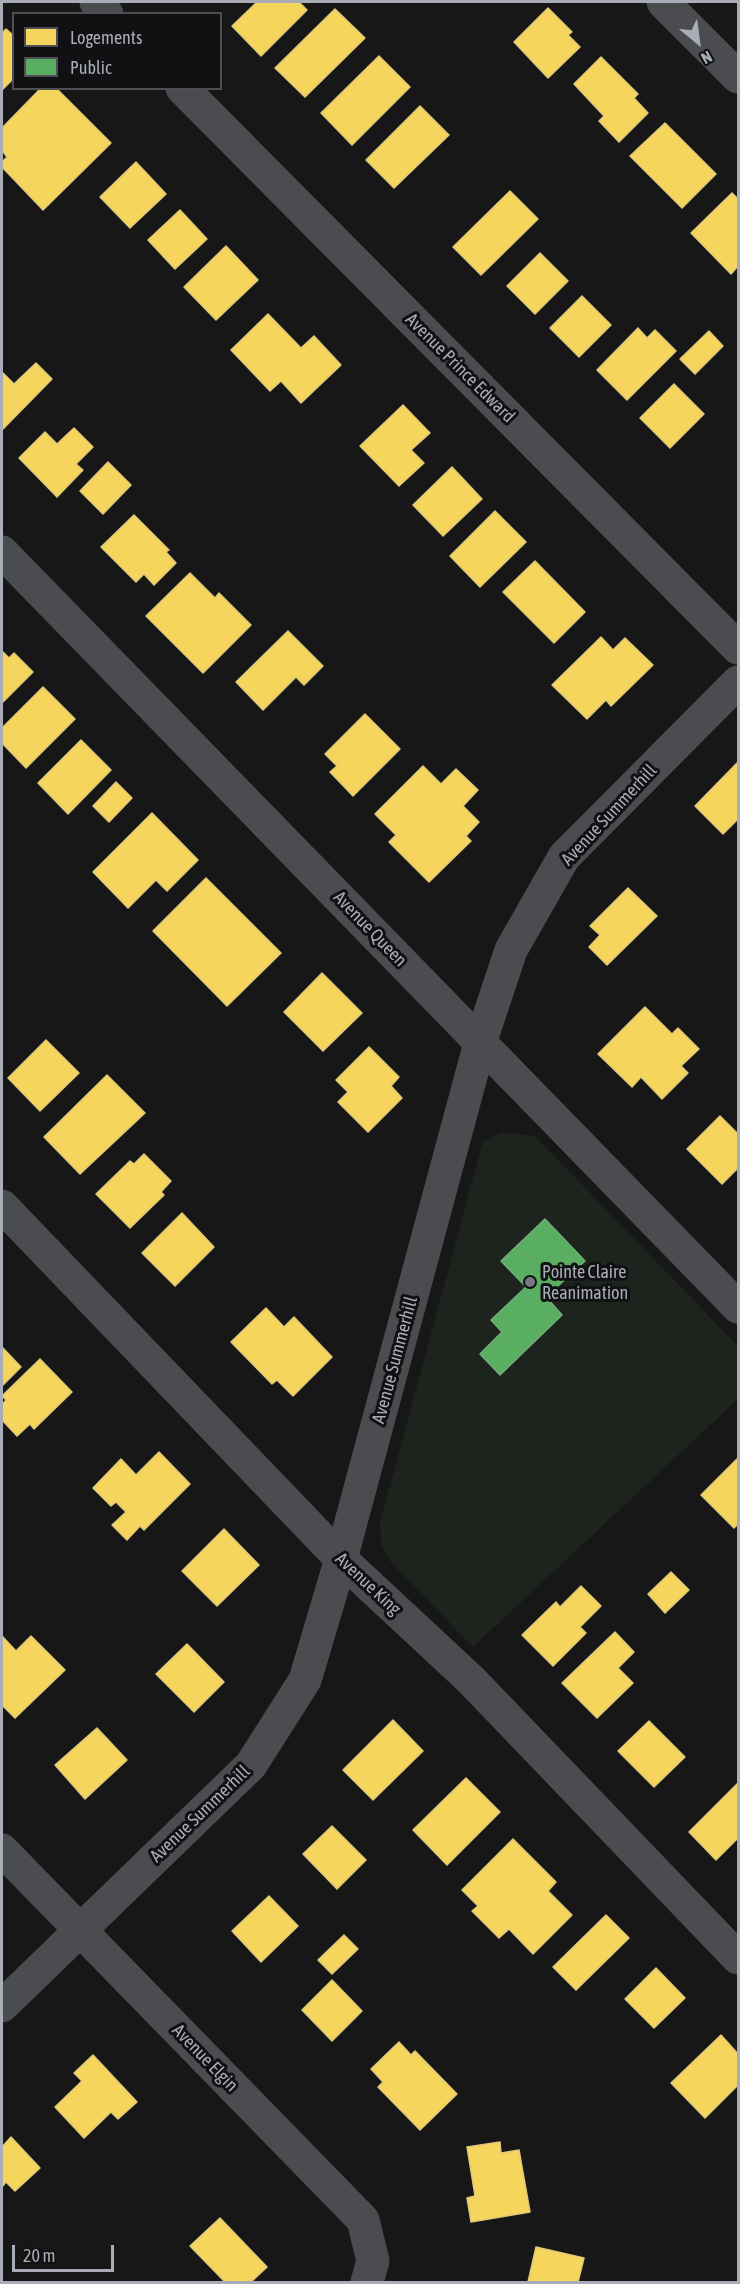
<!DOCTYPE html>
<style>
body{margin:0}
#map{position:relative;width:740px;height:2284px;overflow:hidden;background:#171717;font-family:"Asap Condensed",sans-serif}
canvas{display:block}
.frame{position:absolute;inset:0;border:3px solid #a8adb8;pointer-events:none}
.legend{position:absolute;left:12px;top:12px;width:210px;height:78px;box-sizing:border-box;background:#111113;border:2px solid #4d4f55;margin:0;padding:8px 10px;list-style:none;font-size:18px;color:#a8adb8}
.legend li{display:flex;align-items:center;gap:12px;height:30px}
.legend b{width:30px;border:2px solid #4d4f55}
.north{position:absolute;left:668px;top:12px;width:60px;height:60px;-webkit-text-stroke:4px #111113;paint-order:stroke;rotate:151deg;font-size:16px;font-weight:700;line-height:24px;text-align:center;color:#a8adb8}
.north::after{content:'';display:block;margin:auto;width:21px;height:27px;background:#a8adb8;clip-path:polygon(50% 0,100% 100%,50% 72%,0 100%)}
.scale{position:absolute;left:12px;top:2245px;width:102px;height:27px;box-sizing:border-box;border:3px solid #a8adb8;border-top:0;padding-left:8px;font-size:18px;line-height:21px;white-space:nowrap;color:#a8adb8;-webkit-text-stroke:4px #111113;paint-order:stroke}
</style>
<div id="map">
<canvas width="740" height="2284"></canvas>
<div class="frame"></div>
<ul class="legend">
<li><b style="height:16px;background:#f6d55c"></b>Logements</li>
<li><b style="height:16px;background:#5aae61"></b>Public</li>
</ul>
<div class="north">N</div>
<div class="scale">20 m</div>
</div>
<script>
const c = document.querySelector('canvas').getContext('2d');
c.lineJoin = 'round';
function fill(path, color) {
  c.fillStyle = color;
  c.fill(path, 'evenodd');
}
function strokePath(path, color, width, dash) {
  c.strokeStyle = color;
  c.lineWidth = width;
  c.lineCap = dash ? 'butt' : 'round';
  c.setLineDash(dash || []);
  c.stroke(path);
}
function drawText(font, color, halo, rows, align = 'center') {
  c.font = font + ' "Asap Condensed",sans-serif';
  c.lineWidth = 6;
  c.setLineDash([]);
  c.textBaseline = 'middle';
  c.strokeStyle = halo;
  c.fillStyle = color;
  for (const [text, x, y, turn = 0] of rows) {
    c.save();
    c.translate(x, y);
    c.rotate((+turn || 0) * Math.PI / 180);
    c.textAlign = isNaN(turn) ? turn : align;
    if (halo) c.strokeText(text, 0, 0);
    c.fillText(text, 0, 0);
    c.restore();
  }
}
fill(new Path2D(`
 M501,1132L535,1136L738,1346V1399L473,1647L390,1561L381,1545L380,1523L483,1141Z`), '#1d241e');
const homes = new Path2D(`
 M257,2H299L307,10L261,56L232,26Z
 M548,8L572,32L568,35L580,47L548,78L514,42Z
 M335,9L365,38L305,97L275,68Z
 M6,29L14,36V78L2,90V33Z
 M379,56L410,87L352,145L321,113Z
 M601,57L638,94L634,98L648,113L619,142L599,121L604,116L574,84Z
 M41,88H56L111,143L43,210L2,167V162L7,157L2,150V128Z
 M420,106L449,135L394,188L366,160Z
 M665,123L716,174L682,208L630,156Z
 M136,162L166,194L130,228L100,197Z
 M510,191L538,219L481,275L453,247Z
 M732,193L738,199V266L731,274L691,233Z
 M180,210L207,239L175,269L148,240Z
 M226,246L258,280L216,320L184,287Z
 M540,253L568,281L535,314L507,286Z
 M582,296L611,325L579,357L550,328Z
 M268,314L301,348L314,336L341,365L301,403L281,381L270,391L231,350Z
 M638,328L647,338L655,330L676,351L627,400L597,370Z
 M709,331L723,346L695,374L680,359Z
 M36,363L52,379L2,430V372L14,384Z
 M674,384L704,414L670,448L640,418Z
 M403,405L430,433L411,450L424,463L399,486L360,446Z
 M74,428L93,447L76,464L83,470L57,497L19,458L45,432L57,444Z
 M108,462L131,485L103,514L80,491Z
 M452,467L482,499L443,536L413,505Z
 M495,511L526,542L480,587L450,556Z
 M134,515L169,550L166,552L176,563L154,585L144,574L136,582L101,547Z
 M535,561L585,612L554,643L503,592Z
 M190,573L215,598L219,593L251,625L203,673L146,616Z
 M288,631L323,666L304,685L296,677L263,710L236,682Z
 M601,637L613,650L625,638L653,665L611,706L606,700L587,719L552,685Z
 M2,651L9,658L14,653L33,672L2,703Z
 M43,687L75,719L26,768L2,743V728Z
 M365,714L400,749L353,796L330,772L337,766L325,754Z
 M81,740L111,770L68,814L38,783Z
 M738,762V819L723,834L695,806Z
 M423,766L441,784L456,769L478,790L463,806L479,822L466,836L471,841L429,882L389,842L396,835L375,814Z
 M116,782L132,798L109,822L93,806Z
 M152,813L198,860L167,891L156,880L128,908L93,872Z
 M206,878L281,953L227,1006L153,931Z
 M628,888L657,916L607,965L589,947L600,935L590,926Z
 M322,973L362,1013L323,1051L284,1012Z
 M645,1007L672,1034L678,1028L699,1049L681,1066L688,1073L662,1099L641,1077L632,1087L598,1054Z
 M46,1040L79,1073L40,1111L8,1078Z
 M369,1047L399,1077L391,1086L402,1098L368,1132L338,1102L348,1092L336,1080Z
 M107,1075L145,1113L80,1174L44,1137Z
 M720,1116L738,1134V1168L722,1184L687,1149Z
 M144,1154L171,1181L161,1192L164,1195L130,1228L96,1194L130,1161L134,1164Z
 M182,1213L214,1247L175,1286L142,1253Z
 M266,1308L284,1327L294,1317L332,1357L293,1396L277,1380L272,1384L231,1342Z
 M2,1347L21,1367L2,1386Z
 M40,1359L72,1392L34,1429L30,1424L17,1436L2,1420V1405L6,1400L2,1396Z
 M159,1452L190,1484L144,1530L140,1526L127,1540L112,1525L126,1512L116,1502L111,1506L93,1488L121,1459L136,1475Z
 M738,1458V1524L734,1528L701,1495Z
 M224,1529L259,1565L217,1606L182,1571Z
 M671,1572L689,1590L665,1613L648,1594Z
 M581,1586L601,1606L580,1627L586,1633L553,1666L522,1635L556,1602L560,1607Z
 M615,1632L634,1652L618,1668L633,1683L597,1718L562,1683Z
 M2,1636L16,1651L31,1636L65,1670L15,1718L2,1705Z
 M187,1644L224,1682L194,1712L156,1674Z
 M393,1720L423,1751L373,1800L343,1770Z
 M649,1721L685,1757L654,1787L618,1751Z
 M97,1728L127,1760L85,1799L55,1765Z
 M466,1778L500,1812L447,1865L413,1830Z
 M738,1783V1838L716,1860L689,1832Z
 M332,1826L366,1860L337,1889L303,1854Z
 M513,1839L556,1882L548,1891L572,1915L533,1954L509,1929L499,1938L472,1911L478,1906L462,1890Z
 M269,1896L298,1926L261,1962L232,1931Z
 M606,1915L629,1938L576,1990L553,1967Z
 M344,1935L358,1949L332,1974L318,1960Z
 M656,1968L685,1998L654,2028L625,1999Z
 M332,1980L362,2011L332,2041L302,2010Z
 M721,2035L738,2054V2085L705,2118L671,2083Z
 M399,2042L411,2055L415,2051L457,2094L420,2130L378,2087L383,2082L371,2069Z
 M93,2055L137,2102L118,2119L111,2112L84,2138L55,2107L82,2081L74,2073Z
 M11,2137L40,2168L15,2191L6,2182L2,2187V2147Z
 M500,2142L501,2153L519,2150L530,2212L471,2222L467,2198L475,2196L467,2147Z
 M220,2218L267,2267L251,2282H225L190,2246Z
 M536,2247L584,2258L578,2282H528Z`);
fill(homes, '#f6d55c');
strokePath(homes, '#dfc978', 1.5);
const public = new Path2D(`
 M545,1219L585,1261L546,1297L562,1315L500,1375L480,1354L502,1332L491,1320L526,1287L501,1261Z`);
fill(public, '#5aae61');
strokePath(public, '#71ae7b', 1.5);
strokePath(new Path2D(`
 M96,2L107,14
 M663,2L738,77
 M182,88L738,648
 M2,552L738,1307
 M2,1206L341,1559L471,1680L738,1958
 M2,1850L363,2220L373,2261L367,2282
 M2,2006L251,1765L305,1680L341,1559L480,1043L511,950L564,857L738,682`), '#4b4c50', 33);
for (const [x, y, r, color] of [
 [530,1282,6,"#757880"]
]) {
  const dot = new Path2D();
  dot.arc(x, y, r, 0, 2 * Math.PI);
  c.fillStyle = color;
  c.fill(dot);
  strokePath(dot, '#111113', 2);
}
drawText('18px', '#a8adb8', '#111113', [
 ["Avenue Prince Edward",460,368,45],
 ["Avenue Summerhill",609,815,-47],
 ["Avenue Queen",370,929,46],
 ["Avenue Summerhill",395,1360,-75],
 ["Avenue King",368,1584,43],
 ["Avenue Summerhill",200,1814,-44],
 ["Avenue Elgin",205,2058,46]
]);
drawText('18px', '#a8adb8', '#111113', [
 ["Pointe Claire",542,1272],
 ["Reanimation",542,1293]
], 'left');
</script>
